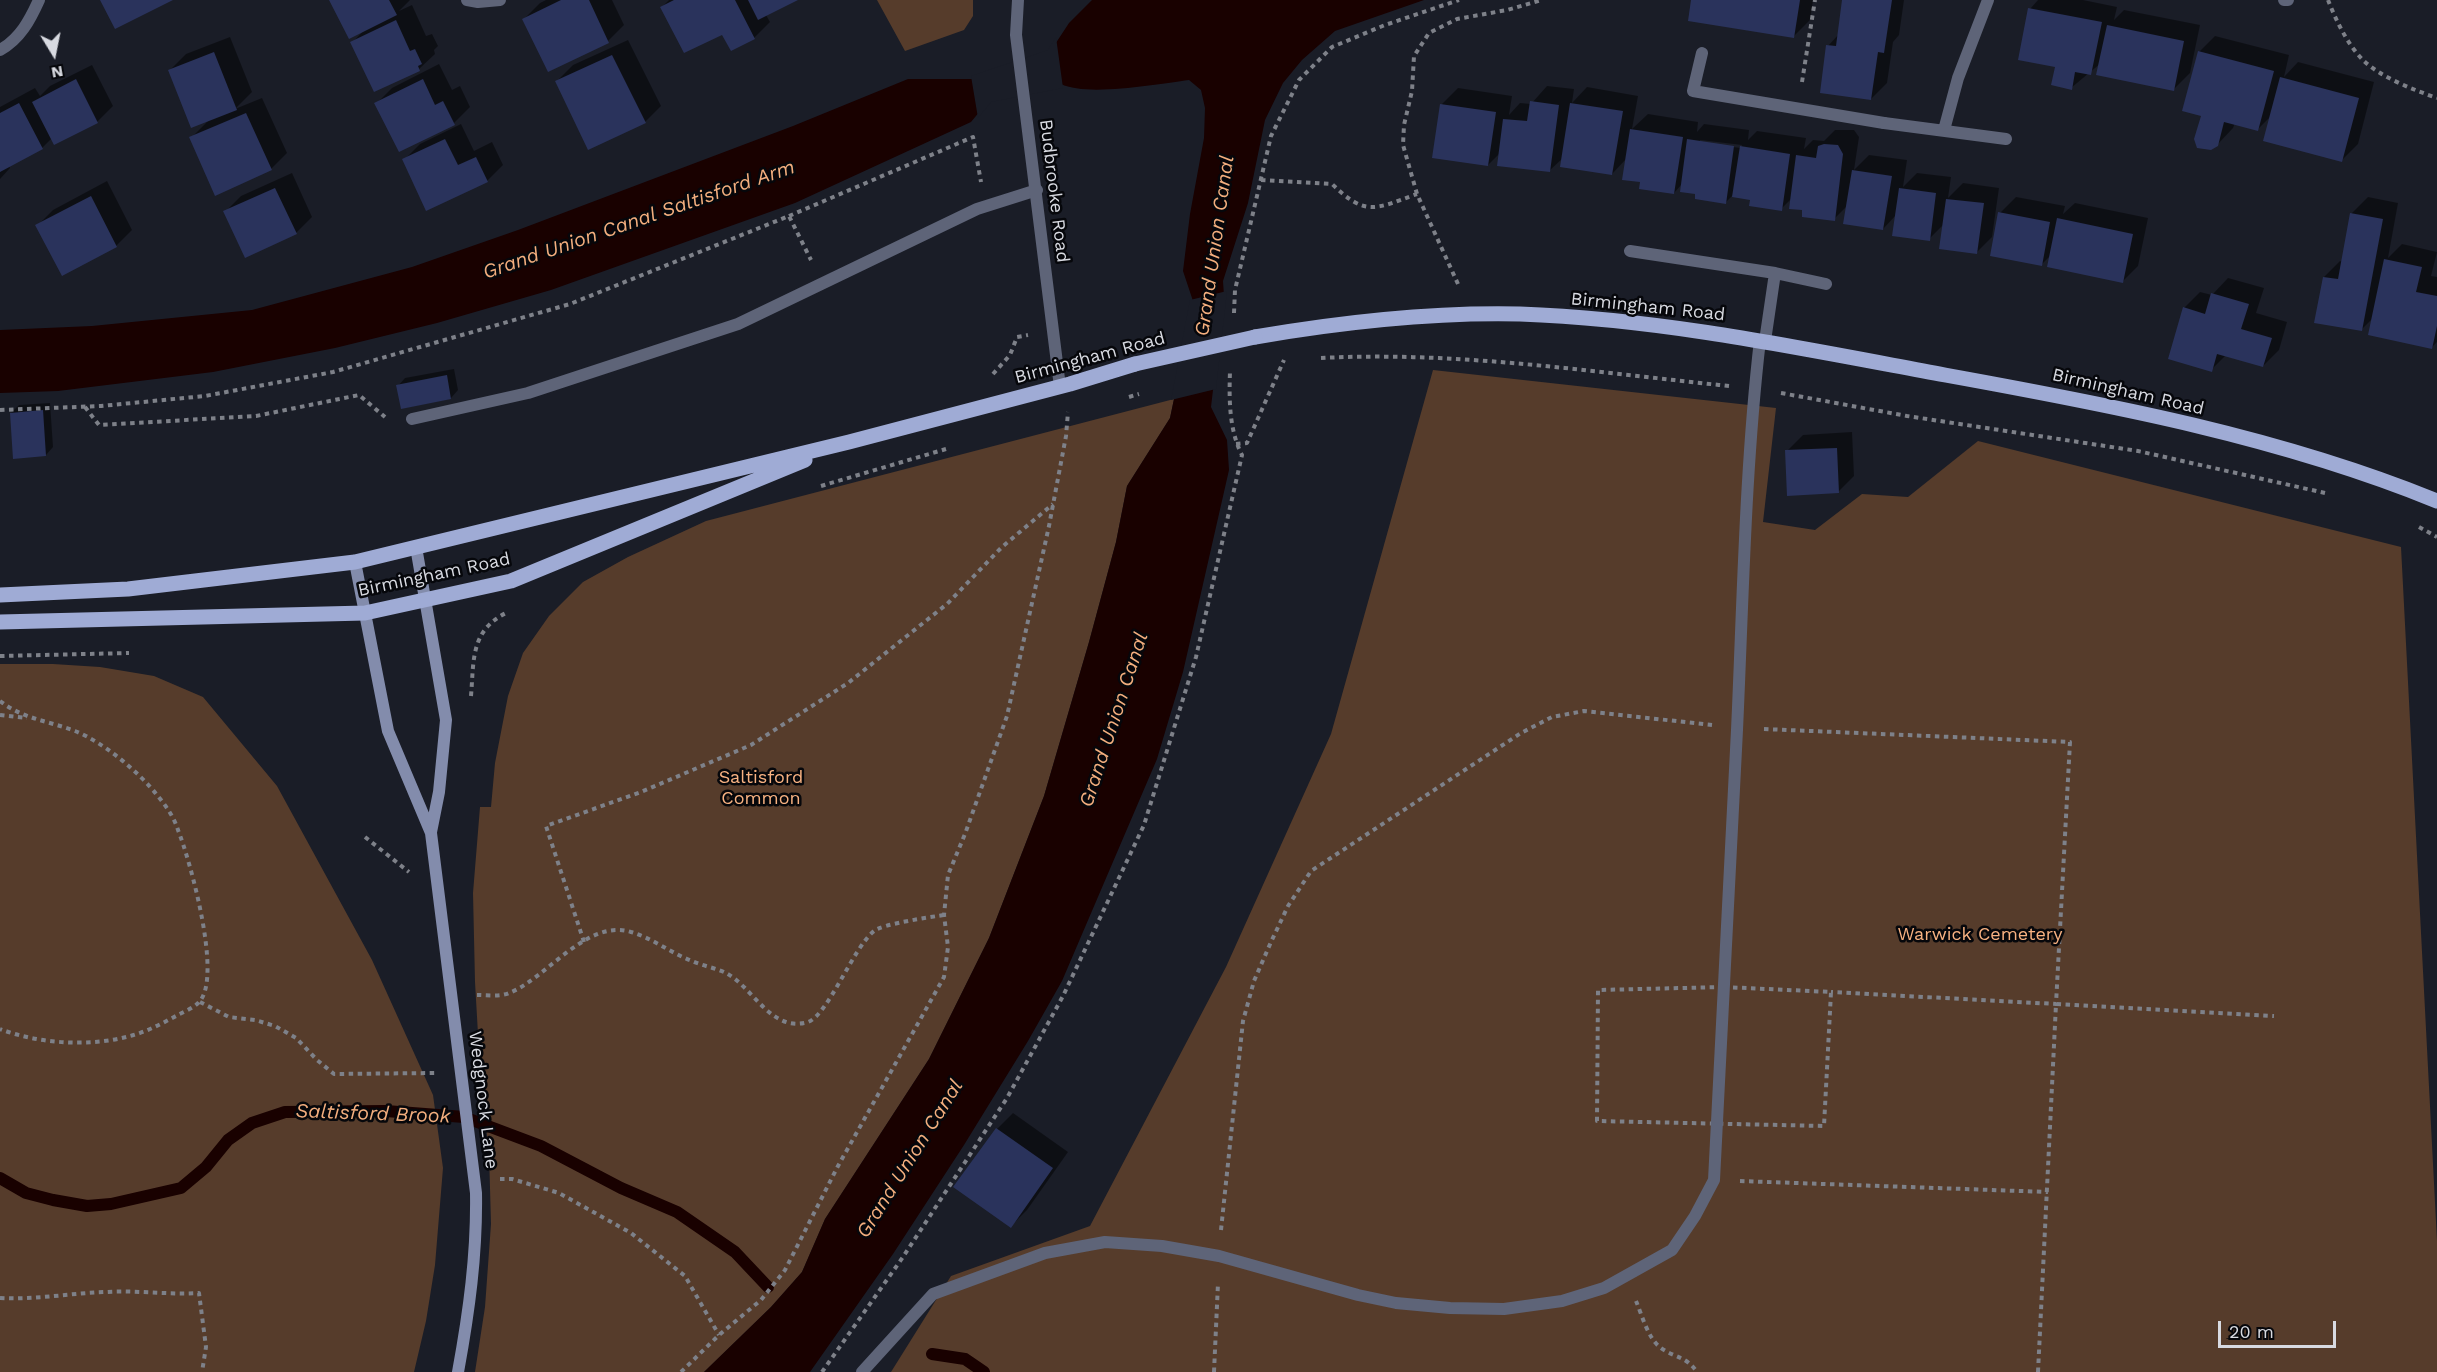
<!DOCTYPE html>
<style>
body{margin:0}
#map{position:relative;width:2437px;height:1372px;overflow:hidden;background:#1a1d27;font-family:"Work Sans",sans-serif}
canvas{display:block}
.north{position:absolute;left:24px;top:24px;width:60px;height:60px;-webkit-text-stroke:4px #06070b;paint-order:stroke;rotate:170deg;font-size:16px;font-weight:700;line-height:24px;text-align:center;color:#d8dae1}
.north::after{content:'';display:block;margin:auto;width:21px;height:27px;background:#d8dae1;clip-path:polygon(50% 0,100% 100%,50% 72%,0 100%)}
.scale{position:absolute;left:2218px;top:1321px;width:118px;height:27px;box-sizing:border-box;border:3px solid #d8dae1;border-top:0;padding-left:8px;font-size:18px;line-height:21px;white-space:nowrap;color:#d8dae1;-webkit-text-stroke:4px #06070b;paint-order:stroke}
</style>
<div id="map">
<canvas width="2437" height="1372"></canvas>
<div class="north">N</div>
<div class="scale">20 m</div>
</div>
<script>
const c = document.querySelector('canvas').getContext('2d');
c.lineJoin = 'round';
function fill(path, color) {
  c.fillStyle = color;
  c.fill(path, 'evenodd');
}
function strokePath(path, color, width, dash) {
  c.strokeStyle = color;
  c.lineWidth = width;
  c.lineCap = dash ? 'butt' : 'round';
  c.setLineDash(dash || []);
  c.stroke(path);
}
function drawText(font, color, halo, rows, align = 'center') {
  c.font = font + ' "Work Sans",sans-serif';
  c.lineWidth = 5;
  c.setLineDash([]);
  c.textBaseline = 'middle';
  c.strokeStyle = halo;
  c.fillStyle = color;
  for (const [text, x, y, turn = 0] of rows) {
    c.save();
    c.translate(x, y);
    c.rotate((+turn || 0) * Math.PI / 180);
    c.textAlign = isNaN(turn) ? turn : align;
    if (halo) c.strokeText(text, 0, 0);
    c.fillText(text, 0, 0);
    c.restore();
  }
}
fill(new Path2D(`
 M877,0H973V16L964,30L905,51Z
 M1433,370L1776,408L1763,522L1815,530L1862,494L1908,497L1978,441L2401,547L2437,1241V1372H891L951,1276L1090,1226L1226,967L1331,734Z
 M1174,399L1170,418L1127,486L1116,542L1089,642L1044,796L989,938L929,1059L825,1219L802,1272L771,1307L704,1372H475L485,1307L491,1224L489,1152L481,1086L475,982L473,893L480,807H491L495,763L508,696L523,653L549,616L583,582L628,557L706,521Z
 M0,664H53L100,667L154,676L203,697L277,786L372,960L433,1095L443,1168L435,1265L426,1321L414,1372H0Z`), '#563c2b');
fill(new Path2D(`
 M1092,0H1424L1335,31L1302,60L1283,83L1265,120L1248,203L1223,281L1224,296L1211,407L1227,440L1229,470L1183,672L1157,759L1062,981L1028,1041L964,1145L893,1254L810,1372H704L771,1307L802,1272L825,1219L929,1059L989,938L1044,796L1089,642L1116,542L1127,486L1170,418L1174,399L1193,301L1183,271L1190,214L1204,138L1205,108L1201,90L1189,80C1158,84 1087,97 1061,84L990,99L971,122L795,203L551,290L437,323L335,348L213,372L58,391L0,393V330L92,326L252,310L412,267L518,230L793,126L908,79H972L1050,52L1069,23Z`), '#190100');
fill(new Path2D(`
 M1056,37L1063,88L991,102L978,118L971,76L1048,50Z
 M1227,291L1216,389L1171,400L1190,300Z`), '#1a1d27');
fill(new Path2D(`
 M331,0H410L399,11L412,5L426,36L432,34L438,46L434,50L435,54L419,69L352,43L365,29Z
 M546,0H612L624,25L608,41L549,70L524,19L540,3Z
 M669,0H795L766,15L770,22L754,38L662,7Z
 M1693,0H1813L1810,20L1794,36Z
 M1844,0H1904L1899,35L1893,42L1887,83L1871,99L1828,46L1839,34Z
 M2038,0H2083L2117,7L2114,20L2124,10L2200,25L2190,73L2174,89L2101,63L2071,88L2057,66L2030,9Z
 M2215,36L2289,55L2284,77L2298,62L2374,82L2358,144L2342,160L2272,115L2258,129L2235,123L2233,128L2217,145L2202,115L2199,52Z
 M230,37L252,92L235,109L262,98L287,153L271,169L191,138L210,119L170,70L186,54Z
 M628,40L661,106L645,122L557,81L573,65Z
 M439,64L452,90L460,86L470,107L454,123L400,150L376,104L392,88Z
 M92,65L113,106L97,122L52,138L42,148L9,165L10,168L0,179V107L35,88L40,96L50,86Z
 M1547,86L1574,89L1572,103L1587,87L1638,96L1632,129L1648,114L1698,122L1697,132L1704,124L1749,130L1748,140L1757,131L1806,138L1804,149L1813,140L1824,141L1835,130H1854L1859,137L1854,170L1869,155L1907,160L1903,187L1917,173L1951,177L1948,198L1963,183L1999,188L1992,237L1976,253L1943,225L1929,239L1897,214L1883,229L1848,205L1834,219L1804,209L1792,198L1781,209L1752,198L1733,195L1726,202L1696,193L1682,184L1674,193L1642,181L1627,158L1612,174L1563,158L1549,171L1500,153L1488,165L1442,104L1458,88L1512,96L1509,115L1520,103L1531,104ZM1700,140L1742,145L1741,148L1700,143Z
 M461,124L474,151L492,142L503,165L487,181L404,160L420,144Z
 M292,173L312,217L296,233L225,212L241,196Z
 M107,181L132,230L116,246L62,274L37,226L53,210Z
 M2016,197L2065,206L2063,214L2075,203L2148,218L2138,266L2122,282L2052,254L2042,264L2000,213Z
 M2368,197L2398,203L2388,258L2402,244L2437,252L2431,276L2437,277V342L2432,347L2374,317L2361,330L2324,277L2340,261L2343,262L2352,213Z
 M2228,278L2264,288L2256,313L2287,322L2279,350L2263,366L2226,355L2211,370L2184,308L2200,292L2212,295Z
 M454,369L458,390L451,398L398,386L405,378Z
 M50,403L53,447L46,455L11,413L19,405Z
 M1852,432L1854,476L1838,492L1787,451L1803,435Z
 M1013,1113L1068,1152L1027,1210L1011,1226L956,1187L997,1129Z`), '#0007');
strokePath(new Path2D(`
 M0,1178L26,1193L53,1200L87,1206L111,1204L181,1188L206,1167L228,1140L252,1123L285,1112L386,1111L464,1117L541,1146L621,1188L677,1212L735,1252L768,1287
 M932,1354L965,1359L984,1372`), '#190100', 12);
fill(new Path2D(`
 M100,0H173L115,29Z
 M329,0H389L397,15L349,39Z
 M561,0H589L609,43L548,72L522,19Z
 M674,0H735L755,39L731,51L722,35L684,53L660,7Z
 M748,0H798L758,20Z
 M1691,0H1800L1794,38L1688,21Z
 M1842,0H1892L1884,53L1878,52L1871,100L1820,93L1826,45L1836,46Z
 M2028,8L2102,22L2091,75L2075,72L2072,90L2051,85L2055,67L2018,60Z
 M396,20L410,51L415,49L422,64L418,66L420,71L374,92L350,42Z
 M2107,25L2184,41L2174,91L2096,75Z
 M2198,51L2274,71L2258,131L2224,122L2218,146L2211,150L2197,148L2194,139L2201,116L2182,111Z
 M214,52L237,110L191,128L168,70Z
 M612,55L646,123L588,150L555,81Z
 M2280,77L2359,98L2342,162L2263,141Z
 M76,79L98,123L54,145L32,102Z
 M423,79L435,105L443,101L455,125L399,152L374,103Z
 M1530,101L1559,105L1550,172L1497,166L1503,119L1527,121Z
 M19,103L43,149L0,172V113Z
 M1570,103L1623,111L1612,175L1560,167Z
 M1440,104L1496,112L1488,166L1432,158Z
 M246,113L272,170L215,196L189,137Z
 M1630,129L1683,137L1674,194L1639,189L1640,182L1622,180Z
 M445,139L458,165L476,157L488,182L426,211L402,159Z
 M1687,139L1734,146L1726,204L1695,199V194L1680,192Z
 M1824,144L1838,145L1843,154L1835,221L1802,217V210L1789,209L1796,155L1816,158L1818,146Z
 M1740,146L1790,154L1782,211L1749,206L1750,200L1732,197Z
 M1852,170L1892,176L1883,230L1843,224Z
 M275,188L297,234L245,258L223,211Z
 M1899,188L1936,193L1930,241L1892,236Z
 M91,196L117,247L62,276L35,225Z
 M1946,199L1984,203L1977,254L1939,249Z
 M1998,212L2050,222L2042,266L1990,256Z
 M2350,213L2383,219L2362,331L2314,323L2323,277L2338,279Z
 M2057,218L2133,234L2123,283L2047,267Z
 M2384,259L2422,267L2416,292L2437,296V326L2432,349L2368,335Z
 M2211,293L2249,304L2241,329L2272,338L2263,367L2217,354L2212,372L2168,359L2183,307L2205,314Z
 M447,375L451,399L401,409L396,385Z
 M43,410L46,456L13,459L10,413Z
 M1837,448L1839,493L1787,496L1785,450Z
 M996,1128L1053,1168L1011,1228L953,1187Z`), '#2a335c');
strokePath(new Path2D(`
 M2328,0C2336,20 2347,44 2363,60C2380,77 2414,90 2437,98
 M1802,82L1815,0
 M1261,180L1332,184C1366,217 1375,209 1417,194
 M789,216L973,137L981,182
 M1458,284L1417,194L1403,145L1404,125L1412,91L1414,56L1429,33L1457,19L1507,10L1542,0
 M1234,313L1235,290L1271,136L1299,80L1332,47L1385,25L1459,0
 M1321,358C1457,351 1593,372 1729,386
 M993,374L1010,355L1017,337L1028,335
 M1781,393L1907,416L2138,451L2325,493
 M85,407L99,425L256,416L359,395L385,417
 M0,410L101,406L205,396L333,372L570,304L789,216L811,260
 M1236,444L1247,443L1284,360
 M821,486L946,449
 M2419,527L2437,537
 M0,656L129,653
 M471,696C474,661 470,631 506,613
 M0,701C23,719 49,721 75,731C103,742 139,772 157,795C166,806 174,817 178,830C190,860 223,978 199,1002C194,1008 183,1012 176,1016C161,1024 146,1032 130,1036C90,1047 39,1044 0,1029
 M0,715L27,718
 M1764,729L2070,742L2056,1004L1831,992
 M365,837L409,872
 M584,942L546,826L641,792L751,745L848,683L947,604L1002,547L1053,504
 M1724,987L1831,992L1824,1126L1597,1121L1598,990Z
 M477,995C487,995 500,997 509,993C546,979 587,918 631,932C652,938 671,953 692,961C703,966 716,968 726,973C754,988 771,1033 808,1022C828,1015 853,948 874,931C882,924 931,917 944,915
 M200,1002L229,1017L255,1020L275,1026L296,1038L317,1060L334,1074L435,1073
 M500,1179H512L559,1193L631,1233L685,1276L719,1335
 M1740,1181L2048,1192
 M1221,1230L1243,1021L1254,981L1271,942L1288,906L1311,871L1521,733L1552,717L1584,711L1712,725
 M0,1298C36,1300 71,1293 106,1292C137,1290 168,1295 199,1293L206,1347L202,1372
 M1636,1301C1642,1315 1648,1339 1661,1348C1675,1358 1686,1356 1697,1372
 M681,1372L719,1335L761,1300L785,1270L838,1166L944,977L948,947L944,915L948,875L965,834L1007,716L1049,526L1066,436L1068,412
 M822,1372L903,1257L1007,1098L1063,996L1144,825L1196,657L1242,455C1229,430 1229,399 1230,371
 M1214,1372L1218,1283
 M2038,1372L2056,1004L2274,1016`), '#7e8189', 4, [4.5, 4.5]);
strokePath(new Path2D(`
 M1702,53L1693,91L1884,123
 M1630,251L1775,273
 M1765,341L1775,273L1826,284
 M412,419L528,393L738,324L977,209L1037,190
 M862,1372L933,1294L1045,1253L1105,1242L1162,1246L1219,1256L1358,1295L1396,1303L1450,1308L1504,1309L1562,1301L1604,1288L1672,1250L1695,1216L1714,1180C1722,1030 1730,880 1737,730C1743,600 1745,470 1760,340`), '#5e6478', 12);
strokePath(new Path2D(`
 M467,0L478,2L500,0
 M1018,0L1016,35L1060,387
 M2284,0H2288
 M0,50C20,39 30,20 39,0
 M1884,123L2006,139
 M1944,130L1958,78L1988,0`), '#5e6478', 12);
strokePath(new Path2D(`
 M416,547L446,720L439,792L431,832
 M355,562L388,731L431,833L476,1193C477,1254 469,1312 458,1372`), '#838cac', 12);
strokePath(new Path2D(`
 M1255,337C1342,322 1431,312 1520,314C1663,319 1805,349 1945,375C2111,405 2280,437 2437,501
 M0,595L128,589L355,562L849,442L1070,384L1135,364
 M0,622L365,613L511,581L805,460`), '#9fabd5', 15);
strokePath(new Path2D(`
 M1129,397L1139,394`), '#7e8189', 4, [4.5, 4.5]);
strokePath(new Path2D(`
 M1135,364L1255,337`), '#9fabd5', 15);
drawText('18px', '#d8dae1', '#06070b', [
 ["Budbrooke Road",1054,191,83],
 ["Birmingham Road",1648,307,6],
 ["Birmingham Road",1090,358,-15],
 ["Birmingham Road",2128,392,13],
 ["Birmingham Road",434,575,-12],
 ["Wedgnock Lane",483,1100,83]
]);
drawText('18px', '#f8b282', '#06070b', [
 ["Saltisford",761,778],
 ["Common",761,799],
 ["Warwick Cemetery",1980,935]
]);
drawText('italic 20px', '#f3ae7e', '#06070b', [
 ["Grand Union Canal Saltisford Arm",639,220,-19],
 ["Grand Union Canal",1215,246,-82],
 ["Grand Union Canal",1114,720,-72],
 ["Saltisford Brook",373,1114,2],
 ["Grand Union Canal",910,1159,-58]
]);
</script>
